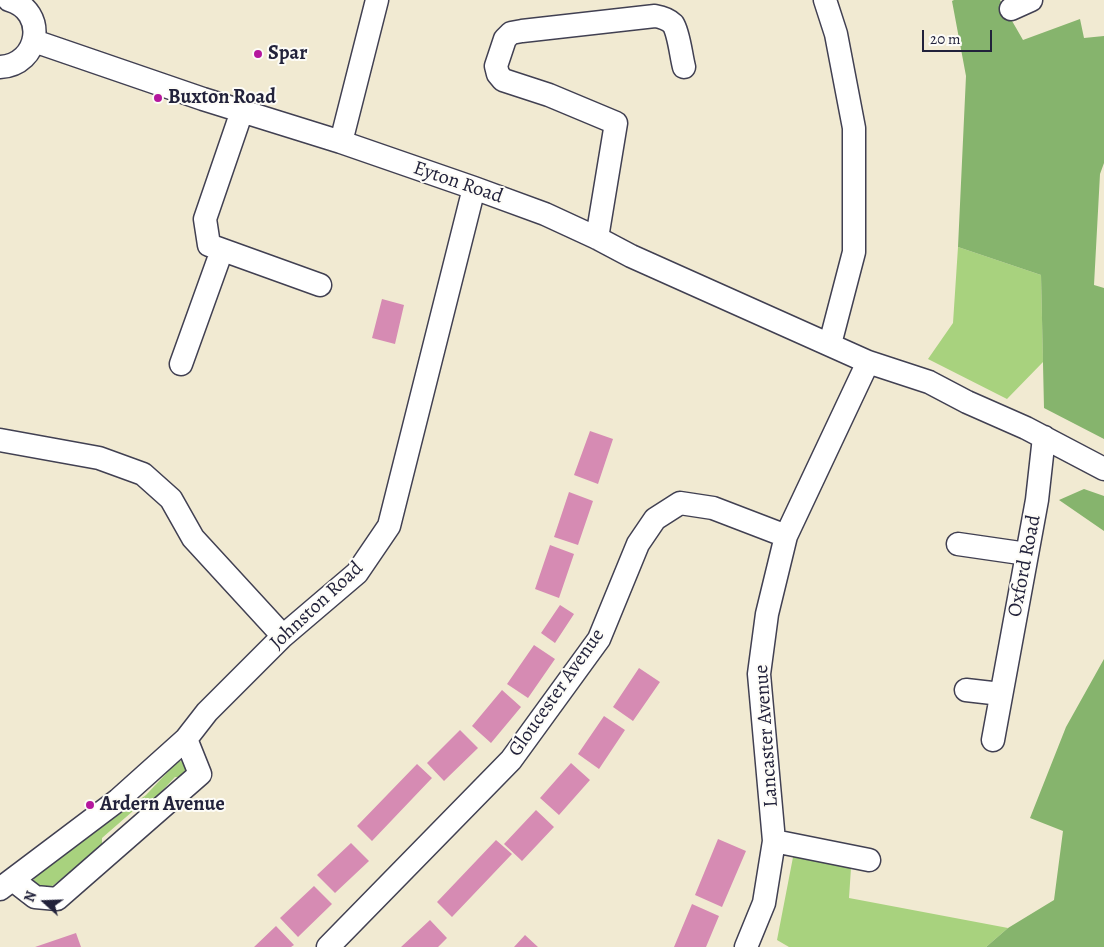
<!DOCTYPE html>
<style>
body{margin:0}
#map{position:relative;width:1104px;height:947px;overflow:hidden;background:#f1ead2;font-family:Alegreya,serif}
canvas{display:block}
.north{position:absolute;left:20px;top:877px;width:50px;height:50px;-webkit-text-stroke:4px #fdfcf7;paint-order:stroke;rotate:290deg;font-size:14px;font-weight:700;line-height:20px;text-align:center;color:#22223b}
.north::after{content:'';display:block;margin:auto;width:18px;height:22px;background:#22223b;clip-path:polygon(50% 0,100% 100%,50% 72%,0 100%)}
.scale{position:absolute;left:922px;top:30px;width:70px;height:22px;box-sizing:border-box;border:2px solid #22223b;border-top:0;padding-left:6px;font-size:15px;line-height:18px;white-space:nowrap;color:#22223b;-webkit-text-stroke:4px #fdfcf7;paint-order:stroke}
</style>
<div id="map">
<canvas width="1104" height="947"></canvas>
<div class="north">N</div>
<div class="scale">20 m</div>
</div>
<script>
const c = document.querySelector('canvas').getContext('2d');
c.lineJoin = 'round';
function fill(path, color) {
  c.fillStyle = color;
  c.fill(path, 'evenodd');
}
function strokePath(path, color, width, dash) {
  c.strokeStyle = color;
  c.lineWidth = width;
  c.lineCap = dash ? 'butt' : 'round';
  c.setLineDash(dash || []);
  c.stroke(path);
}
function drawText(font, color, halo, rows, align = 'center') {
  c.font = font + ' Alegreya,serif';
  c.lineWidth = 4;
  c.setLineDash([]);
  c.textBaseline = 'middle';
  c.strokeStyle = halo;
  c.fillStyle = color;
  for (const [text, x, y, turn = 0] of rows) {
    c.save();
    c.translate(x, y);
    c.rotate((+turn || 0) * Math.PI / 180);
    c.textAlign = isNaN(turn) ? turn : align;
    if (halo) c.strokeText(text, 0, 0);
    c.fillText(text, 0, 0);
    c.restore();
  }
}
fill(new Path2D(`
 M958,247L1041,275L1043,362L1007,399L928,359L953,323Z
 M178,761L191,762L189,778L175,777L160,793L161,802L148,812L133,811L102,838V847L46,891L33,884L35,875L146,795Z
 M794,852L844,861L851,868L849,898L1008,928L986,947H789L777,940Z`), '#a8d27e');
fill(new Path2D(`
 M954,0H1000L1023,40L1080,19L1084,38L1104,36V163L1100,174L1094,285L1104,288V439L1044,408L1041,275L958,247L966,76L952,1Z
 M1084,489L1104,496V531L1059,500Z
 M1104,659V947H986L1008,928L1054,900L1063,831L1030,818L1066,727Z`), '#86b46d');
fill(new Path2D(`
 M382,299L404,305L395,344L372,338Z
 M590,431L613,439L598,484L574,475Z
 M569,492L593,501L578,545L554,537Z
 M550,545L574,554L559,598L535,589Z
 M560,605L574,614L555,643L541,633Z
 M534,645L555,659L528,698L507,684Z
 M639,668L660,682L633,721L613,707Z
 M502,690L521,707L491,743L472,726Z
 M604,716L625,730L599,769L578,754Z
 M460,730L478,748L444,781L427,763Z
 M571,763L590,780L559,815L540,798Z
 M417,764L432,778L372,841L357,826Z
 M536,810L554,827L522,861L504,844Z
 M718,839L746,851L722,907L695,895Z
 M496,840L512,854L452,917L437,902Z
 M351,843L369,861L335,893L317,875Z
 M314,886L332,904L298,937L280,918Z
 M692,904L719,916L706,947H674Z
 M430,920L447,938L438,947H401Z
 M276,926L294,945L291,947H254Z
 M76,933L81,947H35Z
 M525,935L538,947H514Z`), '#d68bb3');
const minor = new Path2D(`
 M825,0L836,34L854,128V252L830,344
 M1011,9L1031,0
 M34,41L203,99L341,142L474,188L545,214L597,238L631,256L868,362L929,382L967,402L1026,428L1104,469
 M0,67C40,65 48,11 9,0
 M242,111L205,219L209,245L320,285
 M341,142L377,0
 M597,238L616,123L549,95L503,80L498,74L496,66L505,39L511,33L522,31L655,16C661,17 668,19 673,24C679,33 681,56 684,67
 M181,364L222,250
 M0,440L99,458L143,474L171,499L193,538L283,636
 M958,544L1027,554
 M966,690L1001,694
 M993,740L1037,500L1044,437
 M774,841L869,860
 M13,880L35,897L57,899L200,774L186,739
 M0,889L118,800L186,739L207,712L283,636L357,573L389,526L474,188
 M328,947L511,760L599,639L638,544L655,519L680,503L713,508L786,536
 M746,947L764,903L774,841L759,674L767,614L786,536L868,362`);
strokePath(minor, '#414052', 25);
strokePath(minor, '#fff', 22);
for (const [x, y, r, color] of [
 [258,54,5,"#b5179e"],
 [158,98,5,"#b5179e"],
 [90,805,5,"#b5179e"]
]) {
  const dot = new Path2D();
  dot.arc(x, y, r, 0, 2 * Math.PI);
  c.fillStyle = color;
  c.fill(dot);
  strokePath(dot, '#fdfcf7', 2);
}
drawText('bold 20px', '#22223b', '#fdfcf7', [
 ["Spar",268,54],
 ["Buxton Road",168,98],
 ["Ardern Avenue",100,805]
], 'left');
drawText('20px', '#22223b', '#fdfcf7', [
 ["Eyton Road",458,183,19],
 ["Oxford Road",1025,566,-79],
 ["Johnston Road",317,606,-43],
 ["Gloucester Avenue",557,693,-55],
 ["Lancaster Avenue",767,736,-94]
]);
</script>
